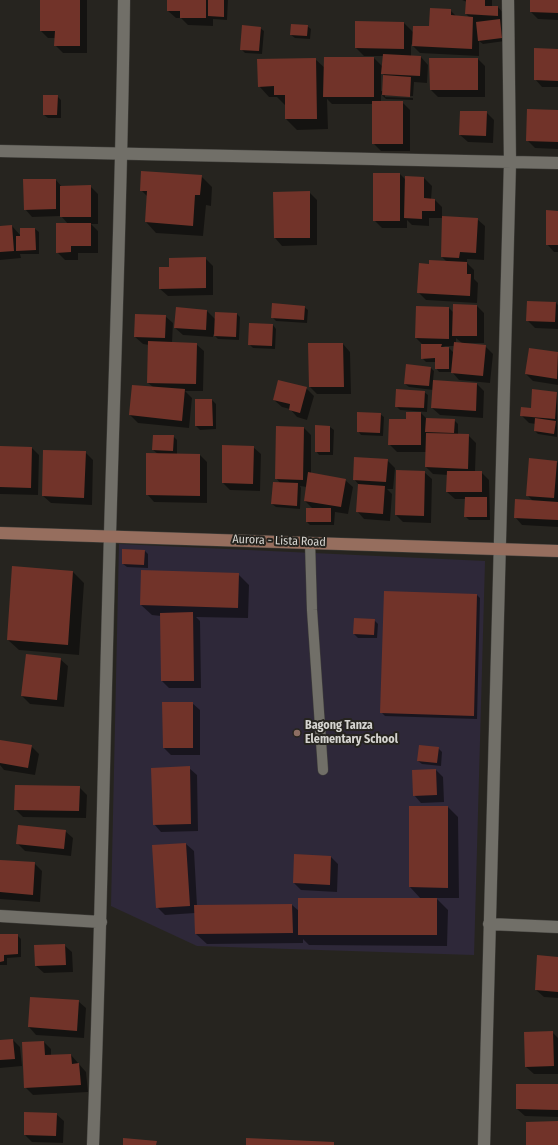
<!DOCTYPE html>
<style>
body{margin:0}
canvas{display:block;background:#26241f}
</style>
<canvas width="558" height="1145"></canvas>
<script>
const c = document.querySelector('canvas').getContext('2d');
c.lineJoin = 'round';
function fill(path, color) {
  c.fillStyle = color;
  c.fill(path, 'evenodd');
}
function strokePath(path, color, width, dash) {
  c.strokeStyle = color;
  c.lineWidth = width;
  c.lineCap = dash ? 'butt' : 'round';
  c.setLineDash(dash || []);
  c.stroke(path);
}
function drawText(font, color, halo, rows, align = 'center') {
  c.font = font + ' "Fira Sans Condensed",sans-serif';
  c.lineWidth = 4;
  c.setLineDash([]);
  c.textBaseline = 'middle';
  c.strokeStyle = halo;
  c.fillStyle = color;
  for (const [text, x, y, turn = 0] of rows) {
    c.save();
    c.translate(x, y);
    c.rotate((+turn || 0) * Math.PI / 180);
    c.textAlign = isNaN(turn) ? turn : align;
    if (halo) c.strokeText(text, 0, 0);
    c.fillText(text, 0, 0);
    c.restore();
  }
}
fill(new Path2D(`
 M119,544L485,561L474,955L197,946L111,906Z`), '#2e2839');
fill(new Path2D(`
 M41,0H87V53H63L55,45V38H48L41,31Z
 M168,0H228L227,20L213,19V26L188,25L181,18H176L168,11Z
 M462,0H492V7H498L505,15V41L483,44L479,41V56L420,53L411,44V57H421L428,65L427,83L414,82L413,96L385,95V97L413,98V100L386,99L381,94V102H402L410,110V151H381L373,143V104H332L327,99L328,129L297,130L286,119V106L277,97H269L259,86L315,59L325,68L374,58L383,67V56H364L356,48V22L404,23L413,32L430,28L450,10L457,17L470,18L466,14L467,2ZM381,72L384,75L383,91H381Z
 M531,0H558V20L538,19L531,12Z
 M307,26L311,29L310,39L295,38L291,35Z
 M260,28L264,31L262,54L245,53L241,49Z
 M558,50V87H542L535,79Z
 M478,59L485,66V97H438L431,90Z
 M57,96L61,100V118H48L44,115Z
 M558,111V149L535,148L527,140Z
 M486,112L494,120L493,143L468,142L460,135Z
 M400,174L406,180V177L424,178L432,186L431,200H435L442,207V217L477,219L485,226L484,260L467,259V263L474,270V279L478,283L477,303L426,300L418,292L430,265L447,262L442,257L443,218H429V226L412,225L407,220V228H382L374,220Z
 M201,176L212,187L211,206L206,205L203,236L156,233L146,222L148,197L141,190Z
 M24,180H56L62,187L90,186L98,194V224H91L98,231V253H78V260H65L57,252L68,224L61,216L32,217L25,209Z
 M309,192L317,200V245L282,246L275,238L274,193Z
 M558,212V252H554L547,244Z
 M12,226L21,236L35,229L39,232V254H20L21,258L0,260V227Z
 M205,258L213,266V295L168,296L160,289L170,268Z
 M528,302L556,303L558,305V329L535,328L527,320Z
 M454,305L477,306L484,313V343H464V344L485,346L493,354L490,383L459,380L452,372H439L436,368V362H426L422,358L423,345L416,338L449,308L454,313ZM456,338L463,344H456ZM442,346H454V353L449,348Z
 M304,307L308,310L307,323L276,321L272,317Z
 M207,311L215,319L237,314L240,317L239,340L218,339L213,334V337L183,335L175,328Z
 M165,316L173,323L172,343L196,344L204,351L203,391H185L192,398L189,428L138,423L130,415L153,387L148,383L149,345L143,344L135,337Z
 M273,325L276,329L275,349L253,348L249,344Z
 M343,344L350,352L351,394H317L310,387Z
 M529,349L558,353V385L533,381L526,374Z
 M430,367L434,371L433,381L477,384L484,391L483,418L440,415L432,408L433,390L409,387L405,384Z
 M306,388L314,396L307,420L297,417L290,409L282,407L274,400Z
 M424,392L428,395L427,412L400,410L396,406Z
 M557,393V437L538,434L535,431L536,424L529,423L521,415Z
 M196,400H212L216,404V429L200,430L196,426Z
 M421,413L427,419L454,420L458,424V435H468L476,443L475,472H481L489,480L490,520H469L465,516L466,499H455L447,492L448,475L433,474L426,467V452H397L389,444L407,420Z
 M380,414L384,417L383,436L361,435L358,431Z
 M316,426L330,427L334,430L333,455H319L316,451Z
 M304,428L311,435V473L345,480L353,487L348,514L335,512L334,525H310L307,522L313,509L305,501L307,487L300,486L301,488L300,509L276,507L272,504L280,483L276,478Z
 M173,436L177,440V454L200,455L207,462V503L154,502L147,494L158,454L153,450Z
 M0,447L32,448L39,455L38,495L0,494Z
 M253,447L261,454L260,491L230,490L223,483Z
 M85,452L93,460L92,505L51,503L43,496Z
 M387,460L395,468L393,489H387L392,494L390,521L364,519L357,511L359,485L354,479Z
 M557,462L558,463V527L522,525L515,517L533,501L527,495Z
 M424,472L432,479L431,523L403,522L396,515Z
 M145,551L148,554V568L127,567L123,564Z
 M73,572L84,583L79,655L19,650L8,640Z
 M238,574L249,585L248,618L196,617L200,621L201,688H169L162,681L161,616L152,615L141,605Z
 M477,595L480,598L477,719L385,716L381,712Z
 M374,620L378,624L377,638H358L354,634Z
 M60,659L68,666L64,707L30,704L22,696Z
 M192,703L200,710V755H171L164,748Z
 M0,745L31,746L39,754L35,775L4,770L0,765Z
 M438,748L442,752L441,766L422,764L418,761Z
 M189,768L197,775L198,831L161,832L154,824Z
 M436,770L443,777L444,802L421,803L414,795Z
 M79,787L87,795L86,818L23,817L15,809Z
 M410,807H448L458,817L459,898H436L448,910L447,946L309,945L303,939V943L207,944L196,934L195,913L165,915L157,907L153,846L186,844L194,851L197,906L292,905L299,911L421,899L410,887Z
 M65,831L73,838L71,856L25,851L17,843Z
 M331,857L338,864L337,892L301,890L294,883Z
 M0,861L34,863L42,871L40,902L0,899Z
 M17,935L21,939V957L7,958V965H0V936Z
 M64,945L72,952L73,972L44,973L36,966Z
 M558,958V998L544,997L536,990Z
 M31,998L78,1001L86,1008L84,1038L36,1035L29,1027Z
 M552,1032L558,1038V1074H534L526,1067Z
 M13,1040L20,1047L22,1066L0,1068V1041Z
 M44,1042L51,1049V1056L71,1055L86,1072L88,1092L33,1095L25,1087Z
 M558,1085V1117L525,1116L517,1109Z
 M56,1114L64,1121L63,1143L32,1142L25,1135Z`), '#0007');
fill(new Path2D(`
 M40,0H80V46H54L55,31H40Z
 M167,0H206V18H180V11H167Z
 M208,0H224V17L208,16Z
 M466,0H485V6H498V16L465,14Z
 M530,0H558V13L530,12Z
 M430,8L451,9V15L473,17L472,49L412,46L413,26H429Z
 M500,19L502,38L478,41L476,22Z
 M355,21L404,22V49L355,48Z
 M291,24L308,25L307,36L290,35Z
 M242,25L261,27L259,51L240,50Z
 M534,48L558,49V81L534,80Z
 M383,54L421,56L420,76L381,74Z
 M324,57H374V97H323Z
 M316,58L317,119H285V95H274V86L258,87L257,59Z
 M429,58H478V90H430Z
 M383,75L411,77L410,97L382,95Z
 M43,95H58L57,115H43Z
 M372,101H403V144H372Z
 M527,109L558,110V142L526,141Z
 M460,111H487L486,136L459,135Z
 M141,171L202,175L200,195H195L193,226L145,222L147,191H140Z
 M373,173H400V221H373Z
 M405,176L424,177V198L435,199V211H422V219L404,218Z
 M23,179H56V209L24,210Z
 M91,185V217H60V186Z
 M310,191V238H274L273,192Z
 M546,210L558,211V245H546Z
 M442,216L478,218L476,253L460,252L459,258L441,257Z
 M56,223H91V246H71V252L56,253Z
 M12,225L14,251L0,252V226Z
 M20,228H35L36,250L16,251V236H20Z
 M206,257V288L159,289V267H169V258Z
 M429,260L467,262V274H471L470,296L417,293L419,263L429,264Z
 M527,301L556,302L555,322L526,321Z
 M272,303L305,306L304,320L271,318Z
 M453,304L477,305V336H452Z
 M416,306L449,307V339L415,338Z
 M176,307L207,310L206,330L174,328Z
 M215,312L237,313L236,337L214,336Z
 M135,314L166,315L165,338L134,337Z
 M249,323L273,324L272,346L248,345Z
 M148,341L197,343L196,384L147,383Z
 M454,342L486,345L483,376L451,373Z
 M308,343H343L344,387H309Z
 M421,344H442L441,347H449V369H435V358L421,359Z
 M529,348L558,352L557,379L525,374Z
 M406,364L431,367L429,386L404,384Z
 M278,380L307,387L300,413L289,410L290,404L273,400Z
 M433,380L477,383L476,411L431,408Z
 M132,385L185,389L182,421L129,415Z
 M396,389L425,391L424,408L395,407Z
 M532,389L557,392L555,419L520,416L521,407L531,408Z
 M195,399H212L213,426H195Z
 M357,412L381,413L380,433L357,432Z
 M406,412H421V445H388L389,419H406Z
 M426,418L455,419L454,433L425,432Z
 M535,418L556,421L554,434L534,431Z
 M315,425L330,426V452H315Z
 M276,426L304,427L303,480L275,479Z
 M426,433L469,434L468,469L425,467Z
 M153,435H174L173,451L152,450Z
 M222,445L254,446L253,484L222,483Z
 M0,446L32,447L31,488L0,487Z
 M43,450L86,451L84,498L42,496Z
 M146,453L200,454V496L146,495Z
 M354,457L388,459L386,482L353,480Z
 M529,458L557,461L554,498L526,496Z
 M396,470L425,471L424,516L395,515Z
 M447,471H482V492H446Z
 M308,472L346,479L341,507L304,501Z
 M273,482L298,483L297,506L271,504Z
 M358,484L385,486L383,514L356,512Z
 M465,497H487V517H464Z
 M515,499L558,502V520L514,518Z
 M306,508H331V522H306Z
 M122,549L145,550L144,565L122,564Z
 M12,566L73,571L68,645L7,640Z
 M141,570L239,573L238,608L140,605Z
 M384,591L477,594L474,716L380,713Z
 M193,612L194,681H161L160,613Z
 M354,618L375,619L374,635L353,634Z
 M26,654L61,658L57,700L21,696Z
 M162,702H193V748H163Z
 M0,740L32,745L28,768L0,763Z
 M419,745L439,747L437,763L417,761Z
 M190,766L191,824L153,825L151,768Z
 M436,769L437,795L413,796L412,770Z
 M15,785L80,786L79,811L14,810Z
 M409,806H448V888L409,887Z
 M18,825L66,830L64,849L16,844Z
 M186,843L190,906L156,908L152,845Z
 M294,854L331,856L330,885L293,883Z
 M0,860L35,862L33,895L0,892Z
 M298,898H437V935H298Z
 M292,904L293,933L195,934L194,905Z
 M0,934H18V954L4,955V961L0,962Z
 M65,944L66,965L35,966L34,945Z
 M537,955L558,957V992L535,990Z
 M30,997L79,1000L77,1031L28,1027Z
 M553,1031L554,1066L525,1067L524,1032Z
 M13,1039L15,1059L0,1060V1040Z
 M44,1041L45,1055L71,1054L72,1064L79,1063L81,1085L24,1088L22,1042Z
 M516,1084H558V1110L516,1109Z
 M24,1112L57,1113L56,1136L24,1135Z
 M558,1121V1145H526V1122Z
 M123,1138L157,1141L156,1145H123Z
 M246,1138L334,1142V1145H246Z`), '#713329');
const lane = new Path2D(`
 M310,542L312,610L323,770`);
const street = new Path2D(`
 M0,151L558,163
 M0,916L101,922
 M489,924L558,927
 M93,1145C101,942 104,738 110,535C115,357 122,178 124,0
 M484,1145L510,162L508,0`);
const secondary = new Path2D(`
 M0,533L558,551`);
strokePath(lane, '#42413d', 11);
strokePath(street, '#42413d', 13);
strokePath(secondary, '#42413d', 13);
strokePath(lane, '#716f68', 10);
strokePath(street, '#716f68', 12);
strokePath(secondary, '#966e5e', 12);
for (const [x, y, r, color] of [
 [297,733,4,"#8d6e63"]
]) {
  const dot = new Path2D();
  dot.arc(x, y, r, 0, 2 * Math.PI);
  c.fillStyle = color;
  c.fill(dot);
  strokePath(dot, '#26241f', 1.5);
}
drawText('12px', '#d5d4d0', '#26241f', [
 ["Aurora - Lista Road",279,541,2]
]);
drawText('bold 12px', '#d5d4d0', '#26241f', [
 ["Bagong Tanza",305,726],
 ["Elementary School",305,740]
], 'left');
</script>
